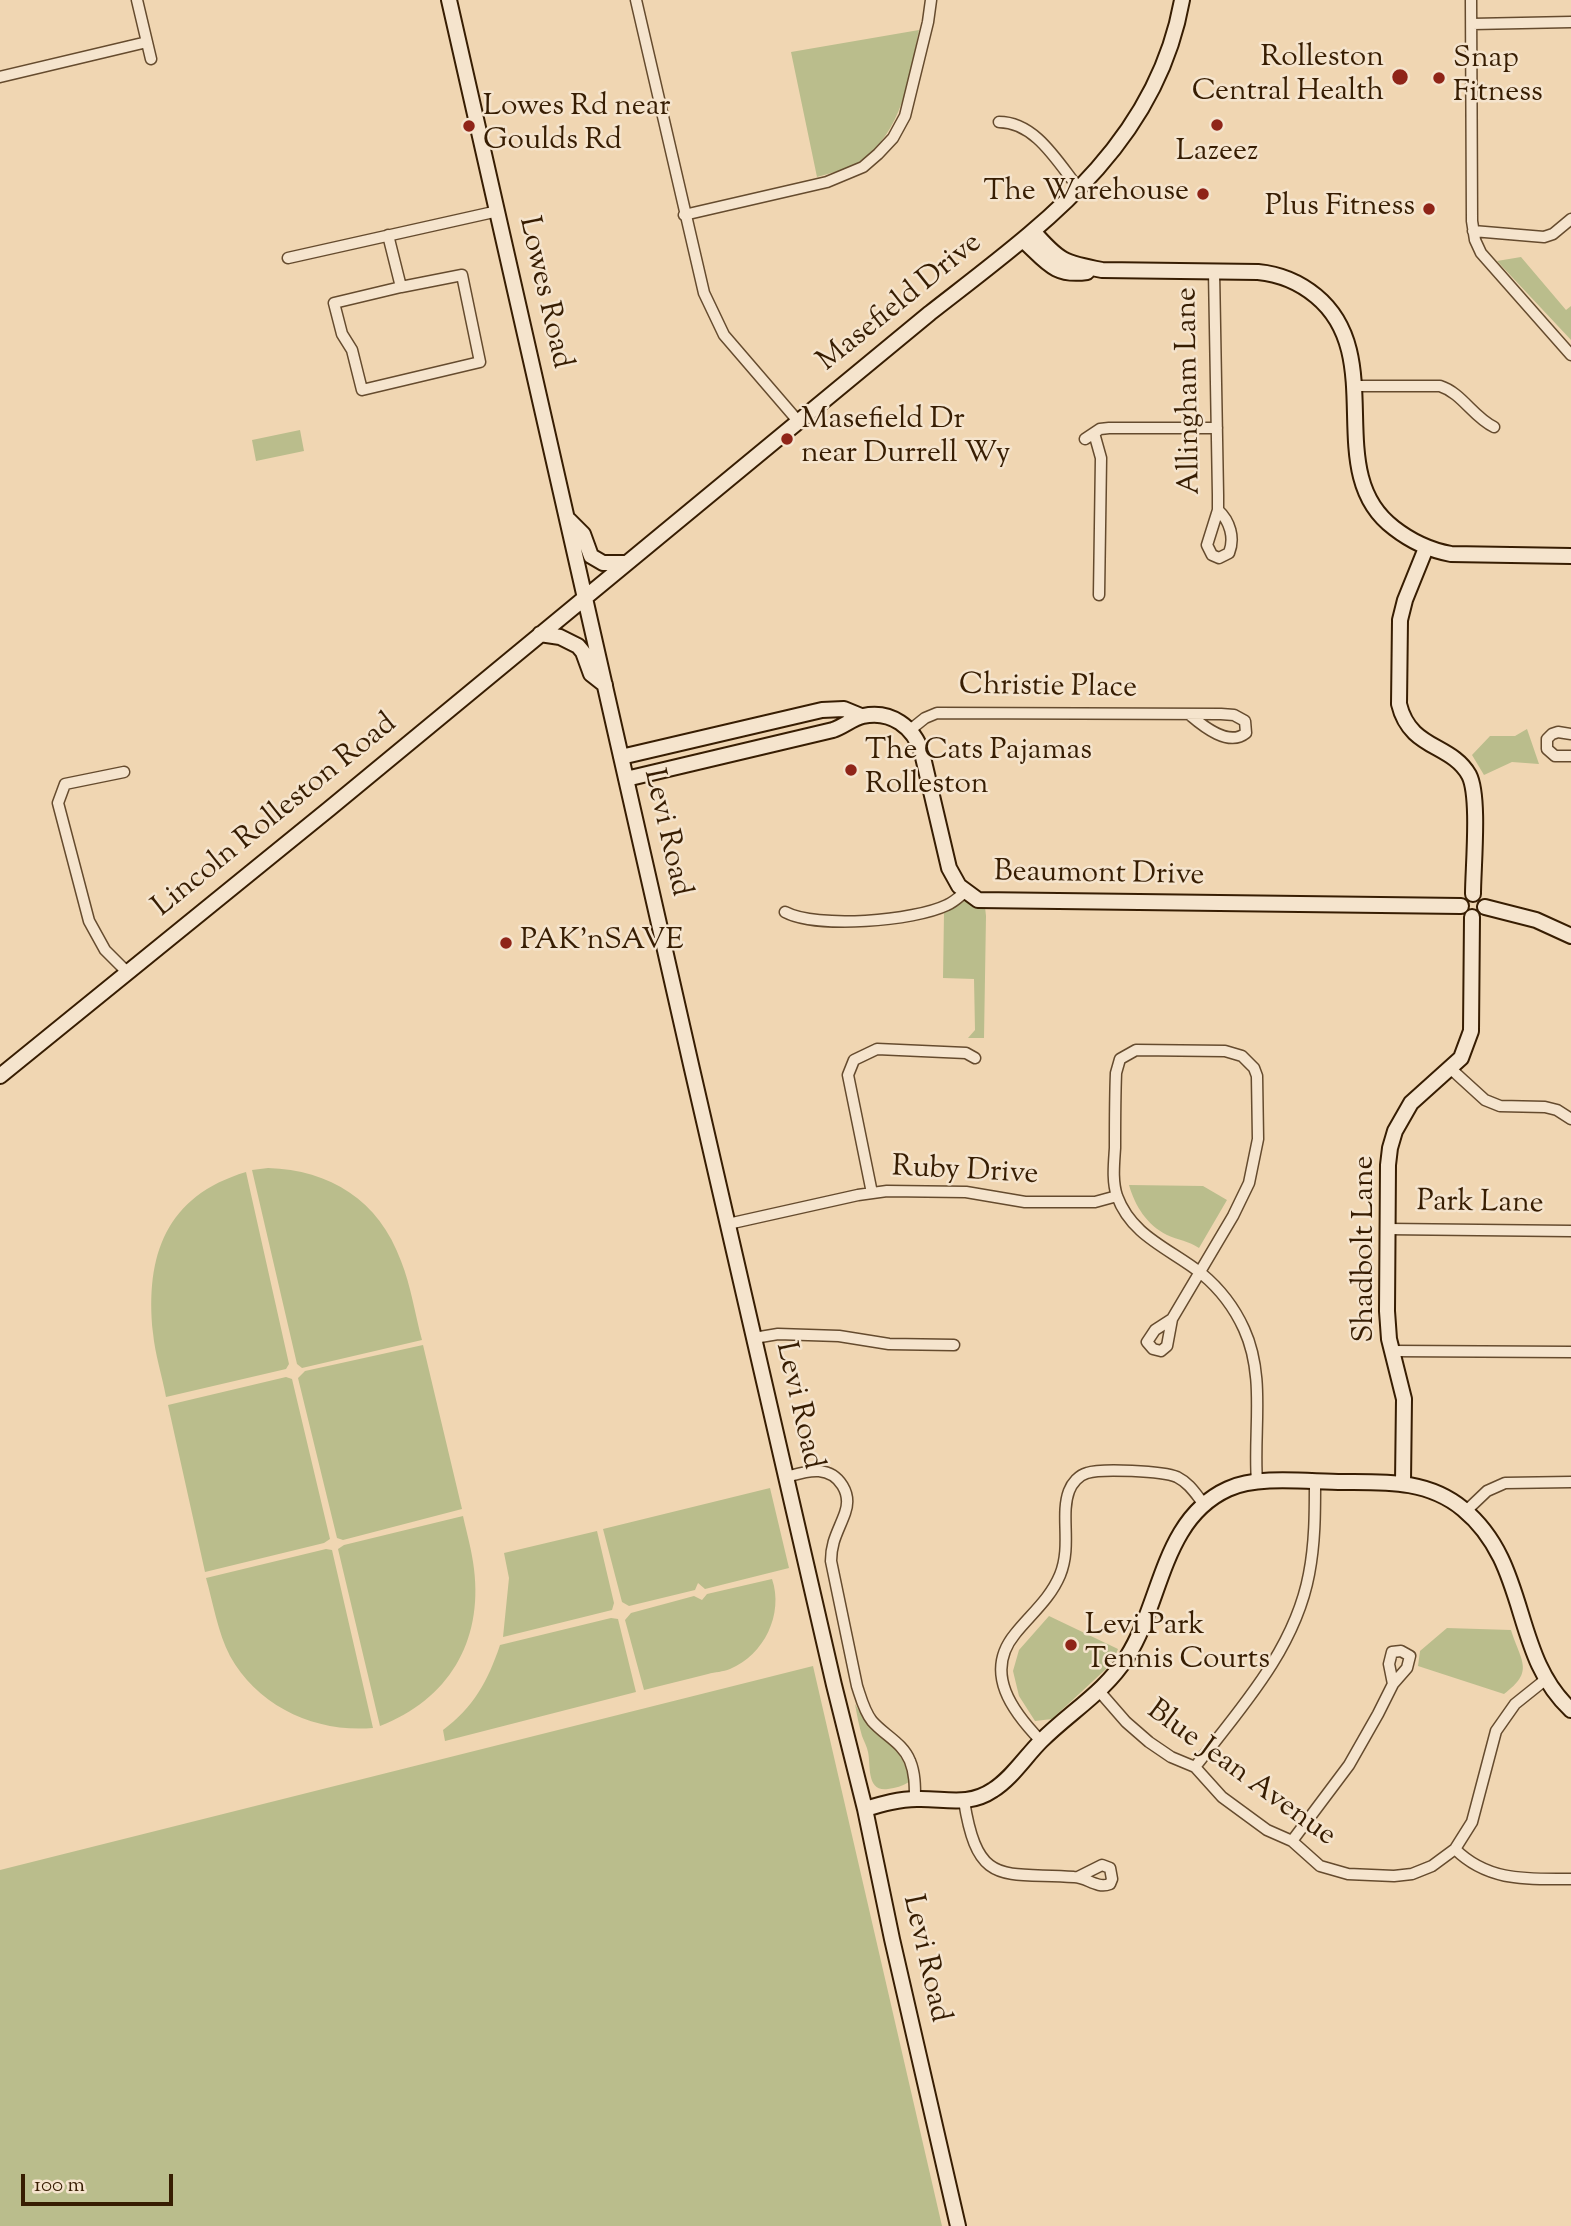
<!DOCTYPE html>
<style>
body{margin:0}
#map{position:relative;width:1571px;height:2226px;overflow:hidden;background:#f0d6b2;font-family:"Sorts Mill Goudy",serif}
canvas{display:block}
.scale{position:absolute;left:21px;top:2174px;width:152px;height:32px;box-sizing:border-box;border:4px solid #371d02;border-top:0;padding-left:9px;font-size:21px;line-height:24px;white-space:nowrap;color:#371d02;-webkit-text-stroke:5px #f5e4cd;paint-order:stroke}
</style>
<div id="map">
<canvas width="1571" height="2226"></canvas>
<div class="scale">100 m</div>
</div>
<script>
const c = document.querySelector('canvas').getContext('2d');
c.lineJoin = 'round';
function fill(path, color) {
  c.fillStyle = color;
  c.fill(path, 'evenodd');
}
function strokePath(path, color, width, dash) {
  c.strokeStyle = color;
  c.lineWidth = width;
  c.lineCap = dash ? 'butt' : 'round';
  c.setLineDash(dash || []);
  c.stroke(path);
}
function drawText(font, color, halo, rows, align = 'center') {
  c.font = font + ' "Sorts Mill Goudy",serif';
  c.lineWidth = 5;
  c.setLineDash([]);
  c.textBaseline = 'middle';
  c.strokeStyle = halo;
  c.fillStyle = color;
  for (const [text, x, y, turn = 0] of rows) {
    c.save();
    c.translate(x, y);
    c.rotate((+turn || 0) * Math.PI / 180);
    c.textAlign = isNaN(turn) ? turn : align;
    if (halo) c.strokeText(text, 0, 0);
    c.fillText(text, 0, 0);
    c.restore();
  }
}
fill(new Path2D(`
 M919,30C909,78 903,132 859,162C846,170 831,173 817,177L791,52Z
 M1521,257L1566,310L1571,306V340L1497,261Z
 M300,430L304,451L256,461L252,440Z
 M1527,729L1539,764L1512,762L1484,775L1472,755L1490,736H1515Z
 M965,901L985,907L986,916L984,1038H968L975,1030L974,979L943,978L944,913Z
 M268,1168C330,1170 379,1200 401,1261C411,1286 415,1314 422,1340L302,1368L297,1364L252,1170Z
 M246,1172L289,1364L286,1369L166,1397C162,1376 155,1354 153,1333C145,1255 166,1196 246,1172Z
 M1129,1185L1203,1186L1227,1200L1199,1248C1189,1241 1178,1240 1167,1235C1147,1225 1135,1206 1129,1185Z
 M423,1345L462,1509L343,1540L337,1538L298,1378L305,1371Z
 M286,1377L292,1379L330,1539L324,1543L205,1572L168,1405Z
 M770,1488L789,1568L705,1589L698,1583L695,1590L629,1606L622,1602L603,1529Z
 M463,1516C467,1534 472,1551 474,1569C483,1642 448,1700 380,1726L338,1549L344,1545Z
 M597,1531L614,1603L612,1610L503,1637L509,1578L504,1553Z
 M326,1549L332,1550L373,1728C316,1733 258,1707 230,1656C218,1633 213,1603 206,1578Z
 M772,1579C784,1614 764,1655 730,1669C723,1672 715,1672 708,1674C687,1679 665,1685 644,1690L625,1620L631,1613L694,1596L702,1600L707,1594Z
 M1049,1616L1118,1649L1114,1659L1106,1669L1052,1719L1035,1721L1019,1696L1013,1671L1019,1650Z
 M611,1618L618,1619L636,1692L445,1741L443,1730C473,1708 488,1681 500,1645Z
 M1447,1628L1511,1630C1521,1662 1535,1671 1504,1694L1418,1666L1420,1651Z
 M813,1666L942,2226H0V1870Z
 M855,1704C860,1712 864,1721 871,1728C890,1747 905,1751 909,1782C902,1786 896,1788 888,1789C866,1792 871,1766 868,1752C867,1747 864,1741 862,1736C859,1726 857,1715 855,1704Z`), '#babd8c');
const street = new Path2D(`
 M137,0L151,59
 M636,0L704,293L724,335L798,421
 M1471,0L1472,221L1475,240L1481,253L1571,355
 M1472,24L1571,22
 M0,77L147,42
 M999,122C1036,122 1058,163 1080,190
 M684,215L827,182L863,167L878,154L893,138L905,116L928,22L931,0
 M1473,231L1544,237L1553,234L1571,219
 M388,235L401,287L462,275L480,362L362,390L352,350L342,334L334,303L401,287
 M288,258L498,211
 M1214,271L1218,495V510L1207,545L1212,555L1219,558L1229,553C1235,538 1230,521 1218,510
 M1354,386H1440C1462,393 1473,417 1494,427
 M1094,433L1101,458L1099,595
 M1085,439L1100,429L1109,428H1217
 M910,730L925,718L937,713L1221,714L1234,715L1245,721L1246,733C1229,747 1204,727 1190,715
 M1571,734L1558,732L1552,734L1547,739V749L1555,756H1571
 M124,772L65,784L58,803L89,921L105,950L127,972
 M785,912C817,929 914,921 947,905C954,902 959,897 965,892
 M1451,1069L1485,1100L1500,1106L1545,1107L1557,1110L1571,1119
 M872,1193L848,1075L854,1060L877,1049L966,1053L975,1058
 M728,1224L858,1195L887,1191L966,1192L1025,1202H1095L1117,1196
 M1387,1229L1571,1231
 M1172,1319L1155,1330L1147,1342L1153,1349L1161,1351L1167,1346L1172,1319L1233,1216L1249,1183L1258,1139L1257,1076L1254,1068L1242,1056L1225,1051L1136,1050L1120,1059L1116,1073C1115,1098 1115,1123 1115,1148C1114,1164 1112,1181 1117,1196C1132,1237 1171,1249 1202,1274C1220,1289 1234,1307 1244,1329C1266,1377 1253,1431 1257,1482
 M754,1338L778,1334L839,1336L889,1344L954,1345
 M1392,1351L1571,1352
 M786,1477C797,1474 808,1470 819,1471C840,1473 852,1494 845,1513C839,1530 831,1541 831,1561L857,1686C861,1698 864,1711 872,1721C884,1735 903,1743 910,1761C915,1773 915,1786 915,1799
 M1466,1511L1487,1491L1505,1483L1571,1482
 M1099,1691L1126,1722L1149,1742L1171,1757L1195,1767L1222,1797L1267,1830L1292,1841L1320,1866L1348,1874L1394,1876L1412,1874L1432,1866L1455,1849L1472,1822L1496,1731L1515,1704L1545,1680
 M1041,1741C1013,1712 983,1673 1015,1634C1031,1614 1050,1599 1060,1575C1072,1546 1060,1515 1069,1491C1072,1483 1079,1475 1087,1473C1101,1468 1163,1471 1177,1477C1189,1483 1195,1493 1203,1503
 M1195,1767C1241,1708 1295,1649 1309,1574C1315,1543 1315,1513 1315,1482
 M964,1801C978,1888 1002,1872 1074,1877C1087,1877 1096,1889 1110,1884L1112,1879L1110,1868L1102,1865L1078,1877
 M1292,1841L1349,1765L1378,1714L1393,1684L1407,1668L1410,1656L1401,1651L1392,1652L1389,1664L1393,1684
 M1455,1849C1488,1882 1528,1879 1571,1879`);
const secondary = new Path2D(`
 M449,0L692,1069L834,1685L865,1809L892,1939L958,2226
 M1033,231C1059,261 1064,263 1102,270L1258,272C1279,274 1299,282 1316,296C1390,357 1320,473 1394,528C1412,542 1429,550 1451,554L1571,556
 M1023,240C1046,261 1054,277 1087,272
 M569,520L583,534L591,556L603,563H626
 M1426,548L1405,600L1400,620L1399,704C1410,750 1451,743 1469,775C1480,796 1473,868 1473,894
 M540,634L560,637L578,646L583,652L591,674L605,685
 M621,757L822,710L844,709L861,716
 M626,779L833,730C843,727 853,718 863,716C891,710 914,727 922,753L949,868L959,886L978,900L1461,906
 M1485,907L1536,920L1571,936
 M0,1076L329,809L930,313C1040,227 1156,147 1182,0
 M1403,1482L1404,1399L1389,1339L1387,1311L1388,1165L1390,1148L1395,1131L1411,1103L1461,1058L1471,1031L1472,917
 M865,1809C882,1804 899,1799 917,1799C944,1798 968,1807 993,1790C1012,1778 1025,1757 1041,1741C1070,1712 1105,1692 1127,1657C1162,1602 1162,1519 1228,1489C1258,1475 1309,1482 1343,1482C1386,1482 1428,1480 1463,1509C1530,1564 1511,1655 1571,1710`);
strokePath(street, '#654b2e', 13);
strokePath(secondary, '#371d02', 18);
strokePath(street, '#f5e4cd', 10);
strokePath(secondary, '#f5e4cd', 14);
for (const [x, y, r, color] of [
 [1400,77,9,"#8f2418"],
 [1439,78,7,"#8f2418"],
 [1217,125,7,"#8f2418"],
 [469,126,7,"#8f2418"],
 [1203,194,7,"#8f2418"],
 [1429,209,7,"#8f2418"],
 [787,439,7,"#8f2418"],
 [851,770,7,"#8f2418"],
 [506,943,7,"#8f2418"],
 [1071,1645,7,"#8f2418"]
]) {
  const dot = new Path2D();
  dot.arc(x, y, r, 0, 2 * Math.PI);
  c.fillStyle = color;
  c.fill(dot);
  strokePath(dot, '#f5e4cd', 2.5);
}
drawText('30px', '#371d02', '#f5e4cd', [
 ["Rolleston",1384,60,"right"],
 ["Central Health",1384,94,"right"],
 ["Snap",1453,61],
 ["Fitness",1453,95],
 ["Lowes Rd near",483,109],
 ["Goulds Rd",483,143],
 ["Lazeez",1217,154,"center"],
 ["The Warehouse",1189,194,"right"],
 ["Plus Fitness",1415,209,"right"],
 ["Masefield Dr",801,422],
 ["near Durrell Wy",801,456],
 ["The Cats Pajamas",865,753],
 ["Rolleston",865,787],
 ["PAK'nSAVE",520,943],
 ["Levi Park",1085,1628],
 ["Tennis Courts",1085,1662]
], 'left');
drawText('30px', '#371d02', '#f5e4cd', [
 ["Lowes Road",543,293,77],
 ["Masefield Drive",901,304,-39],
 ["Allingham Lane",1191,391,-91],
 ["Christie Place",1048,689,1],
 ["Lincoln Rolleston Road",276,817,-39],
 ["Levi Road",665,833,77],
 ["Beaumont Drive",1099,876,1],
 ["Ruby Drive",965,1173,3],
 ["Park Lane",1480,1205,1],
 ["Shadbolt Lane",1367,1249,-90],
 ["Levi Road",797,1406,77],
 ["Blue Jean Avenue",1240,1775,36],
 ["Levi Road",924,1959,77]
]);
</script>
